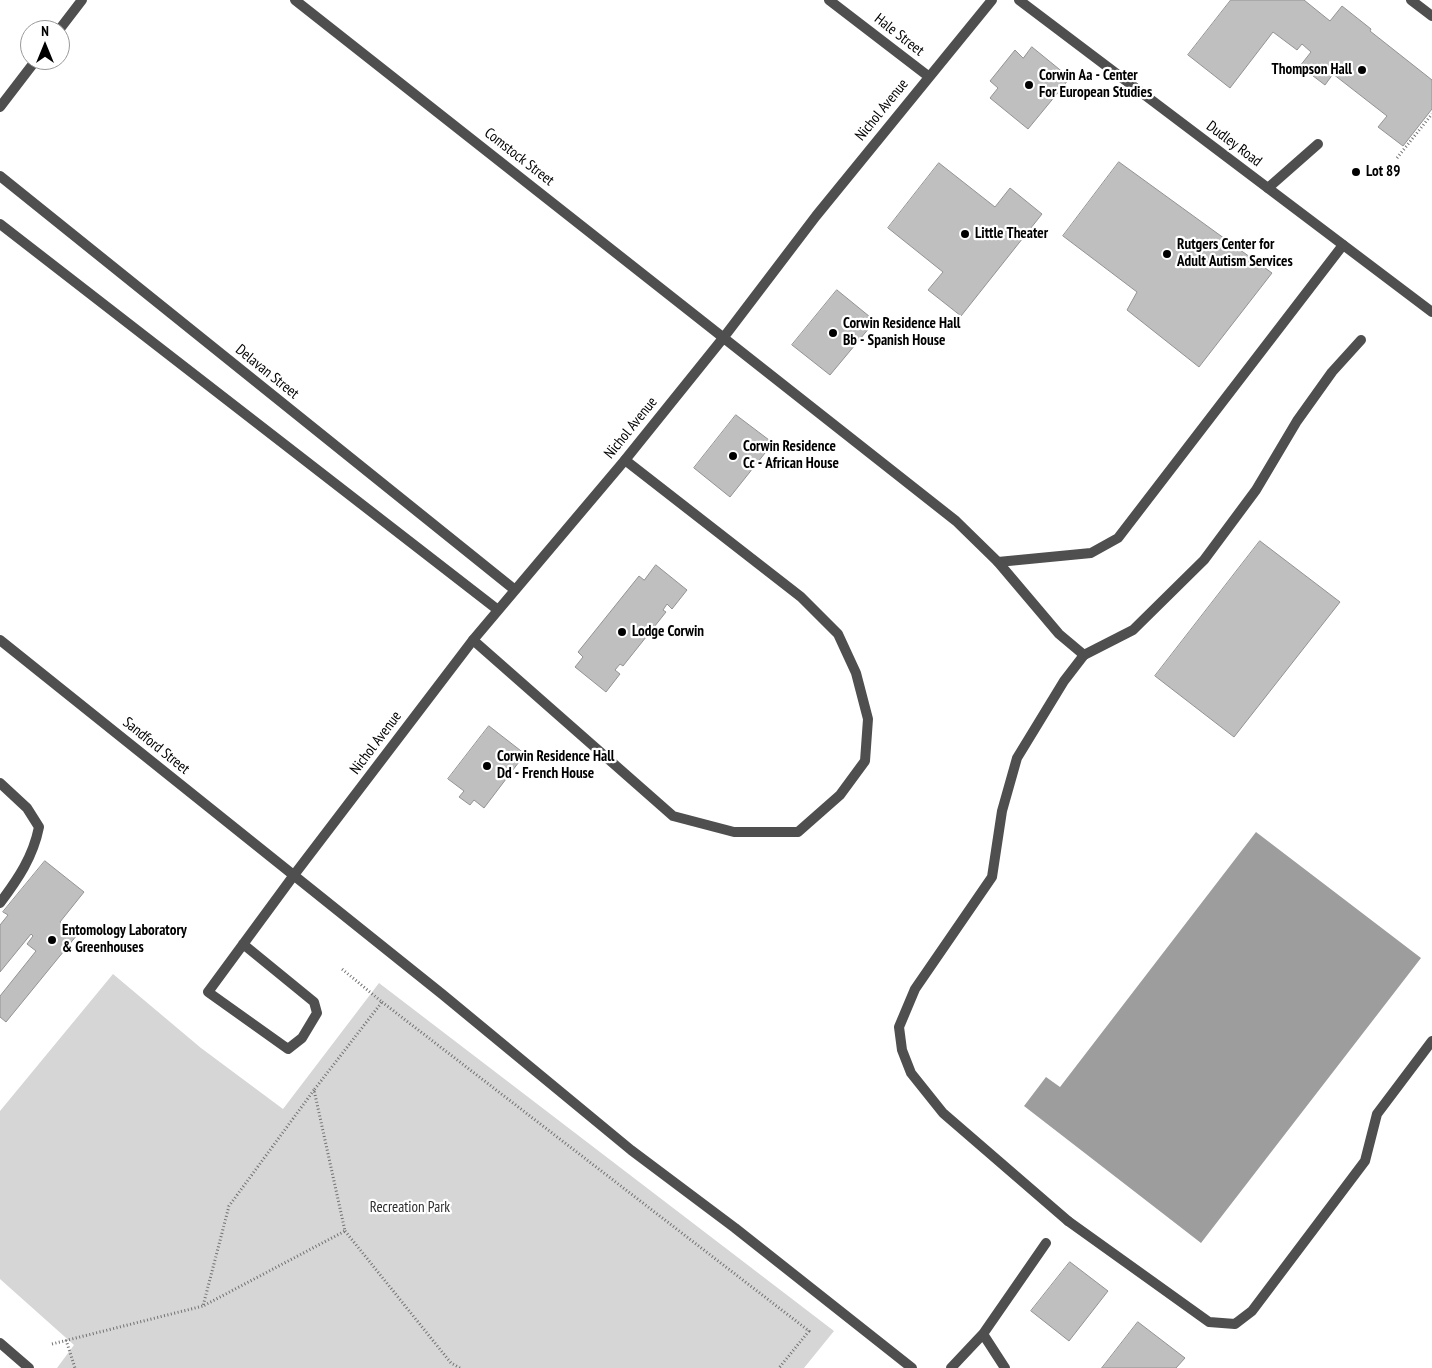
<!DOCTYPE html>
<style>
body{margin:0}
#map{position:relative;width:1432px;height:1368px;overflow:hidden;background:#fff;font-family:"PT Sans Narrow",sans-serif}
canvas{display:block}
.north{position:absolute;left:20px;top:20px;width:50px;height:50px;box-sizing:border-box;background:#fff;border:1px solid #999;border-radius:50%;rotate:0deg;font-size:14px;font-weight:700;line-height:20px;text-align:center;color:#000}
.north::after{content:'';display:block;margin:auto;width:18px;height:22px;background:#000;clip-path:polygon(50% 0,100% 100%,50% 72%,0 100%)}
</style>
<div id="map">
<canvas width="1432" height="1368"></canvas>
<div class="north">N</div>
</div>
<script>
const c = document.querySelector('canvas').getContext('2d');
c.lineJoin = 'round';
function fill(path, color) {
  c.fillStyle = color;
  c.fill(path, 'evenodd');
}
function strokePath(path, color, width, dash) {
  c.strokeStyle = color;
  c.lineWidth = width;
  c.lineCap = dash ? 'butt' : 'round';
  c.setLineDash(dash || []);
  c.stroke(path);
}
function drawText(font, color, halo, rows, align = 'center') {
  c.font = font + ' "PT Sans Narrow",sans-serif';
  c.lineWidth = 4.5;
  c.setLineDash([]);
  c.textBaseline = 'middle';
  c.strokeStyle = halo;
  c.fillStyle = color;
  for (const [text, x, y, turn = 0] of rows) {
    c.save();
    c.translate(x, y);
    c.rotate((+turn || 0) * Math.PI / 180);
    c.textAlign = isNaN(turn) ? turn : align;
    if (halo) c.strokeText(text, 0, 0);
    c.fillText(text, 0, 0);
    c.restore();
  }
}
fill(new Path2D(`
 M113,974L201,1048L283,1109L379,983L834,1331L804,1368H57L74,1345L0,1279V1111Z`), '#d6d6d6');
fill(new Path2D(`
 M1256,832L1421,958L1201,1243L1024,1106L1046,1077L1060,1087Z`), '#9d9d9d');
const building = new Path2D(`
 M1231,0H1304L1330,21L1342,6L1371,29L1370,31L1432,80V109L1403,146L1378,127L1387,116L1333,74L1325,85L1300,66L1311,52L1302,44L1297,50L1273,32L1230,88L1188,55Z
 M1032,47L1070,78L1028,129L990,98L998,88L990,81L1015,50L1023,58Z
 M1119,162L1272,273L1199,367L1127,310L1137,292L1063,236Z
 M939,163L995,207L1010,188L1042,214L961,316L928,290L943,272L888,228Z
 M837,290L875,321L830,375L792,345Z
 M736,415L773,443L730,497L694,468Z
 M1260,541L1340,602L1234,737L1155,676Z
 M656,565L687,590L672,609L667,604L663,610L666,612L623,666L620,664L615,670L620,674L606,692L575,667L583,657L578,652L639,576L644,580Z
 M489,726L525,754L484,808L474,800L470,805L459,797L464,791L448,779Z
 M45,861L84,892L60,922L77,935L6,1022L0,1017V996L36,951L27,944L33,936L31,934L0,972V925L8,915L3,912Z
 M1070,1262L1108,1291L1069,1341L1031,1311Z
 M1138,1322L1185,1358L1176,1368H1102Z`);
fill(building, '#bfbfbf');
strokePath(building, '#939393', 1);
strokePath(new Path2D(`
 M1397,158L1432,114
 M382,1002L809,1331L779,1368
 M314,1090L229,1206L203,1306L345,1231L314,1090L382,1002L342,969
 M345,1231L451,1363L460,1368
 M66,1340L75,1368
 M52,1344L203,1306`), '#717171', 3, [1, 2.5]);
strokePath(new Path2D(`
 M1268,188L1318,144
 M998,562L1091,553L1118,538L1343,245
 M473,640L673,816L734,832H798L840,795L865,761L868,719L856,673L838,634L801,597L625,460
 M1084,655L1133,630L1204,560L1256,490L1297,421L1332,372L1361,340
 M0,783L27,808L39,827C33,857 18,879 0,903
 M243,944L314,1002L317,1013L302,1038L288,1049L208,992L294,875
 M1068,1221L1209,1322L1235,1324L1252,1311L1365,1161L1377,1114L1432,1041
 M0,1343L29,1368`), '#4f4f4f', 10);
strokePath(new Path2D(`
 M295,0L956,521L998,562L1059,634L1084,655L1064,681L1017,758L1002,811L992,877L915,989L899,1027L902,1050L911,1073L943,1113L1068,1221
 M829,0L928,76
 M1019,0L1432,312
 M1411,0L1432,16
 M59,30L82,0
 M0,107L36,60
 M0,176L515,590
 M0,224L498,610
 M0,640L442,994L631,1150L735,1228L912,1368
 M294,875L473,640L625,460L724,337L816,216L992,0
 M983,1334L1005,1368
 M951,1368L983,1334L1046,1243`), '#4f4f4f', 10);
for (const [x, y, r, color] of [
 [1362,70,5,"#000"],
 [1029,85,5,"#000"],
 [1356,172,5,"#000"],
 [965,234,5,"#000"],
 [1167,254,5,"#000"],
 [833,333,5,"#000"],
 [733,456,5,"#000"],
 [622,632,5,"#000"],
 [487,766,5,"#000"],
 [52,940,5,"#000"]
]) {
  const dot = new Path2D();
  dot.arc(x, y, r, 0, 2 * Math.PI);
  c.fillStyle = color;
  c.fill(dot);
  strokePath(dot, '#fff', 2);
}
drawText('15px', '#000', '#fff', [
 ["Hale Street",899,35,38],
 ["Nichol Avenue",882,110,-51],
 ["Dudley Road",1234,144,37],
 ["Comstock Street",519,157,38],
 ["Delavan Street",267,372,39],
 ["Nichol Avenue",631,428,-51],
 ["Nichol Avenue",376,743,-53],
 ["Sandford Street",156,746,39]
]);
drawText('bold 15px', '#000', '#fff', [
 ["Thompson Hall",1352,70,"right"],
 ["Corwin Aa - Center",1039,76],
 ["For European Studies",1039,93],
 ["Lot 89",1366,172],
 ["Little Theater",975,234],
 ["Rutgers Center for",1177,245],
 ["Adult Autism Services",1177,262],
 ["Corwin Residence Hall",843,324],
 ["Bb - Spanish House",843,341],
 ["Corwin Residence",743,447],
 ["Cc - African House",743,464],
 ["Lodge Corwin",632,632],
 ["Corwin Residence Hall",497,757],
 ["Dd - French House",497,774],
 ["Entomology Laboratory",62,931],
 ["& Greenhouses",62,948]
], 'left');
drawText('15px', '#2d2d2d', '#fff', [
 ["Recreation Park",410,1208]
]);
</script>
